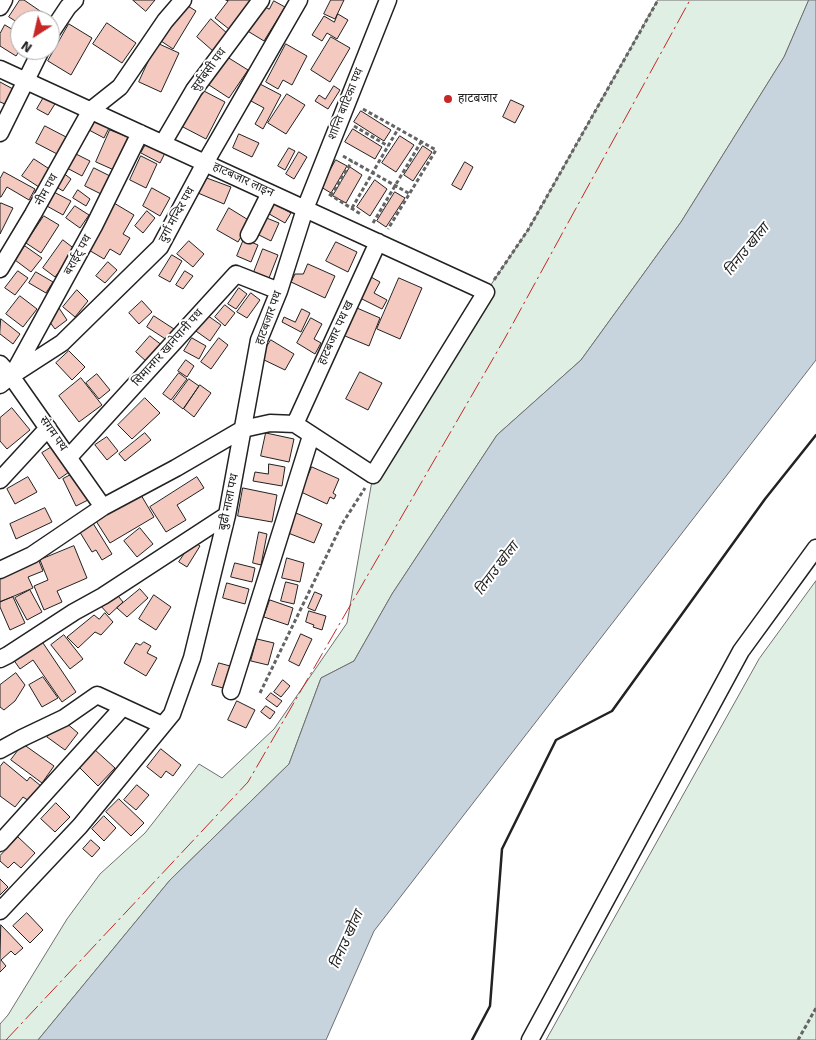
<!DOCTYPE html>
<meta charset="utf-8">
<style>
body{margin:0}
#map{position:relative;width:816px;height:1040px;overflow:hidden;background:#fff;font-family:Signika,sans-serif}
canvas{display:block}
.north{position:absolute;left:10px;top:10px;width:50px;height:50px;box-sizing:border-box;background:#fff;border:1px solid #a7a7a7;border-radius:50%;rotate:215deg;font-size:14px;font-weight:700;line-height:20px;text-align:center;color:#222}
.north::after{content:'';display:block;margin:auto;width:18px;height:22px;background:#c62828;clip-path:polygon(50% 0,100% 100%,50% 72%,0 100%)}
</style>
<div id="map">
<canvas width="816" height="1040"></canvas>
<div class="north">N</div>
</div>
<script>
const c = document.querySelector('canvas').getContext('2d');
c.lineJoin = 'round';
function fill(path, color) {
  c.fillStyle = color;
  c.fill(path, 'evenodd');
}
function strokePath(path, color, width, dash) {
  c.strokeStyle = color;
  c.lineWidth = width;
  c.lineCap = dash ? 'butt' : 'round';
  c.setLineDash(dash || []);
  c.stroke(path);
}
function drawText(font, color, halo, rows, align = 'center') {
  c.font = font + ' Signika,"Noto Sans Devanagari",sans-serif';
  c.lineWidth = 4;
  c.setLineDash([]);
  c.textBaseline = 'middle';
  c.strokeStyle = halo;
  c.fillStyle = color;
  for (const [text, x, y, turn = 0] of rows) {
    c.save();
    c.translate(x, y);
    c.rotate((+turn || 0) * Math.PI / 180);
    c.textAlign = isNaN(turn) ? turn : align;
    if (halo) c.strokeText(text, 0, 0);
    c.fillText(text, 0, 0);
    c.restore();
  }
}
const green = new Path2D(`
 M658,0H809L784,57L681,222L581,360L497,435L392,594L354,661L321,678L289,764L170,880L38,1040H0V1024L8,1015L67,919L100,874L145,833L199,764L222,778L274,729L347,623L373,475L486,292L528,230Z
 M816,581V1040H546L759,659Z`);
fill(green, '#e0efe3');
strokePath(green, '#6f6f6f', 1);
const water = new Path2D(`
 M809,0H816V360L374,931L326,1040H38L170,880L289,764L321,678L354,661L392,594L497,435L581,360L681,222L784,57Z`);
fill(water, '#c7d3dd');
strokePath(water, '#6f6f6f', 1);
const building = new Path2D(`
 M20,0H24L43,13L38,20H20V24L9,17Z
 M133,0H155L146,11Z
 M226,0H251L229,29L215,18L228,1Z
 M331,0H344L335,19L324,14Z
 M274,1L285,7L264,41L246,30L261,5L269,9Z
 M183,3L196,11L173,49L161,41Z
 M338,14L348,20L337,39L327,33L322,41L312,35L324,16L334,22Z
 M211,19L228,34L213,51L197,37Z
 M107,23L136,43L122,63L93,44Z
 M69,24L92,38L71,75L48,61Z
 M5,25L20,34V50L16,56L0,46V34Z
 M331,37L350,48L330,82L311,70Z
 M157,43L179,53L161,92L139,82Z
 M286,44L307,56L292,85L283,80L278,89L266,82Z
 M224,55L248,70L229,98L206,83Z
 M0,82L13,89L5,104L0,102Z
 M260,84L281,95L263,129L255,124L264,108L251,101Z
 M334,86L340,90L328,109L315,101L319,95L325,99Z
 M202,90L225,102L206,139L183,127Z
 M47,92L58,99L48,115L37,109Z
 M287,94L305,105L286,134L268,123Z
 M511,100L524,106L515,123L503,117Z
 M361,111L391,130L384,141L354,122Z
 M96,116L111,124L104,138L89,130Z
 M45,126L68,138L59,155L36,143Z
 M353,129L382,147L375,159L345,142Z
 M110,130L128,137L114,170L96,162Z
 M239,134L259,143L252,157L233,148Z
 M400,136L414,145L396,172L382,163Z
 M149,139L167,149L160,163L141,153Z
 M423,146L432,152L413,181L404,175Z
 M289,148L295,151L285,170L278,166Z
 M299,152L307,157L294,179L286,174Z
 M74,153L90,161L82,176L67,168Z
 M141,156L157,164L146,188L130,180Z
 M34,159L54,172L42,189L22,176Z
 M336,160L347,166L331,193L321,187Z
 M465,162L473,167L461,190L452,185Z
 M350,167L362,175L346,203L333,196Z
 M94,168L110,176L101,194L85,186Z
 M4,172L35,189L29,200L7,187L1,197H0V179Z
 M62,172L71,179L63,191L53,185Z
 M204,177L231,187L224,204L198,193Z
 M375,180L387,189L370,216L357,207Z
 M152,188L170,198L160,216L143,206Z
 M78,190L90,199L86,206L73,198Z
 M52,191L71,201L63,215L45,205Z
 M395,192L405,198L386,227L377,221Z
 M269,201L291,213L285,223L264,211Z
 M1,203L13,208L0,234V205Z
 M114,203L134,215L123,234L130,238L120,255L110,249L104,259L87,249Z
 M75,206L89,215L80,228L66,218Z
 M229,208L250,221L238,242L217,230Z
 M147,211L155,218L143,233L135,226Z
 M44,216L59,225L41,253L26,243Z
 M264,217L279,223L271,241L257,234Z
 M244,239L258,245L251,262L237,256Z
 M63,240L76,250L55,277L43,268Z
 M189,241L204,254L193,267L177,254Z
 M336,242L357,252L348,272L326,261Z
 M25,246L42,258L31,272L15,260Z
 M263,249L278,255L269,278L254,272Z
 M172,255L182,261L170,282L159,276Z
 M108,262L117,270L105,283L96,276Z
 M308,264L335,276L325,298L291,282L295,274H303Z
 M18,271L28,278L15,295L5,288Z
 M185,271L193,276L183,289L176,285Z
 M36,272L53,282L46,293L29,283Z
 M371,277L380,282L374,293L387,300L382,309L360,298Z
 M399,278L422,288L400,339L377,329Z
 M239,288L247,294L236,309L228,304Z
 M77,290L88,301L75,317L63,307Z
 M251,293L260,300L247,318L237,312Z
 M20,296L37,309L23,327L6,314Z
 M142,301L152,312L139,324L129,313Z
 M225,305L235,313L225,326L215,317Z
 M59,308L67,320L55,329L46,317Z
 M357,308L380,318L369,346L345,336Z
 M302,309L310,313L301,332L282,322L284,317L295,322Z
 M204,313L221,325L210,341L193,329Z
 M154,316L174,329L167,340L147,327Z
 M311,318L322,324L314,339L321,343L315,354L297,343Z
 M1,319L20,334L13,344L0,334Z
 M150,336L163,346L148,363L136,352Z
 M192,338L206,346L199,359L184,351Z
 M219,338L228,345L211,369L201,362Z
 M271,340L294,354L285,370L260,358Z
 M69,351L85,367L72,380L56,363Z
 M186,360L194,366L187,377L178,371Z
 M360,372L382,383L368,410L346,399Z
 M179,373L187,379L171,400L163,394Z
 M97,374L110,390L99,399L86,383Z
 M81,378L102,405L79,422L59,396Z
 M189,379L199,386L183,409L173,401Z
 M200,385L211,393L194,417L184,409Z
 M145,398L160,413L132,439L118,425Z
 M12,408L30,430L7,449L0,441V418Z
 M145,433L151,440L125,461L119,454Z
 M266,433L294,439L289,462L261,456Z
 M107,437L118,451L107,460L95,445Z
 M55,445L72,470L59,479L42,453Z
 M269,464L285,467L282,486L253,481L255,472L268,474Z
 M312,467L339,479L333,493L336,495L334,499L330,497L327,504L301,492Z
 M78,471L92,498L76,506L63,479Z
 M28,477L37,492L15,504L7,489Z
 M197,477L204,488L177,505L186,520L166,532L150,507Z
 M243,488L277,495L272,522L238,516Z
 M141,495L154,517L110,543L96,521Z
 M45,508L52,522L16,539L10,524Z
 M296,513L322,524L314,543L288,533Z
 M91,520L112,554L102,560L96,550L92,552L78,529Z
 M140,528L153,544L137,557L124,541Z
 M259,532L267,534L261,565L253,563Z
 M193,541L200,546L187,567L179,562Z
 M74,546L87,578L57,591L62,602L44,610L34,586L48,580L40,560Z
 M287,558L304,563L300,582L282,578Z
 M39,561L43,571L28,577L33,588L0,602V577Z
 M235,563L255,568L252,582L231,577Z
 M286,582L298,585L294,604L281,601Z
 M227,583L249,589L245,604L223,598Z
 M140,589L148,598L127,617L117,608Z
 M30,590L42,612L27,620L15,598Z
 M114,591L123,602L109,615L99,604Z
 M315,592L322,595L315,611L308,608Z
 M154,595L171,607L156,630L139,619Z
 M13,597L25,623L10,630L0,607V602Z
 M270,600L293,608L288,625L264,617Z
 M309,611L326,616L322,630L313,627L314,625L306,622Z
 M105,613L113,622L101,635L95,632L78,648L67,637L94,615L99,619Z
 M301,634L312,639L299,666L289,661Z
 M64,635L83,659L70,669L51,645Z
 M257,639L274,643L268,665L251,661Z
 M41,640L76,692L62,702L33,660L20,669L13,659Z
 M144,642L151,646L147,653L157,658L146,676L124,663L136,643L140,645Z
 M219,663L230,666L223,688L212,685Z
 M16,673L25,685L15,701L4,710L0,707V685Z
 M43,677L58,698L42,707L29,685Z
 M283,680L290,686L281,697L274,692Z
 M271,693L282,701L277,707L266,699Z
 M237,701L255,710L246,728L228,720Z
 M266,706L275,712L270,719L261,712Z
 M65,722L78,733L65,750L47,737Z
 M23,744L54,766L42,783L11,760Z
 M94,749L115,768L98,786L78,766Z
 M161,749L181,765L173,776L166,771L161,778L147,767Z
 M4,762L27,781L30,777L41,786L29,801L23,797L15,807L0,796V767Z
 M137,785L149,795L136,810L124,800Z
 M119,799L144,823L131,836L106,812Z
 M56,803L70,817L55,832L41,819Z
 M104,816L116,828L104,841L92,829Z
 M18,837L35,853L21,868L14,862L8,868L0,861V856Z
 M91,840L100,848L92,857L83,849Z
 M0,879L8,887L0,895Z
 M27,913L43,930L30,943L13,926Z
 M1,925L23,948L15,955L11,951L1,960L6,966L0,972Z`);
fill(building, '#f3c9c0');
strokePath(building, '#222', 1);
const minor = new Path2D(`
 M0,7L4,0
 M50,34L68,7L75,0
 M0,69L486,292L373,475L295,424L270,423L243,429L176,468L103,507L32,555L0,570
 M0,133L41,50
 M163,143L194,90L261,0
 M249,235L270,193
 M0,269L33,214L91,110L120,87L165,21L183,0
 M0,364L11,376L103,507
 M13,374L94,226L140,133
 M0,385L11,376L62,343L160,247L205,163L299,0
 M295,424L378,242
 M69,457L236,274L279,291
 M0,480L48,428
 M0,659L8,655L74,612L103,596L227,515
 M231,691L311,436
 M0,750L22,738L64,718L97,695L162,725
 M0,843L123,707
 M0,911L80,826L172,714L192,658L227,515L259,340L279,291L305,209L388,0
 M530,1040L741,651L816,548`);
strokePath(minor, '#222', 19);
strokePath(new Path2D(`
 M363,109L436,150L388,229
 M354,126L388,146
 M343,156L410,194
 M329,194L362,215
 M331,196L352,161
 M352,208L398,129
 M373,223L421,142
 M494,280L528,230L658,0
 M260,693L342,524L365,488
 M798,1040L816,1008`), '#646464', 3, [4, 2.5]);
strokePath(minor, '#fff', 16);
strokePath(new Path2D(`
 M472,1040L490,1006L502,849L556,740L612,711L765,499L816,435`), '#222', 2.5);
strokePath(new Path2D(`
 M6,1040L248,782L505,338L690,0`), '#c62828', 1, [18, 4, 2.5, 4]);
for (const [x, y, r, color] of [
 [448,99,5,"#c62828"]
]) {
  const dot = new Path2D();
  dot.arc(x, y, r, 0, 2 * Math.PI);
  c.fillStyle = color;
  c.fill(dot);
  strokePath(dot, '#fff', 2);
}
drawText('12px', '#222', '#fff', [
 ["सुर्यबंसी पथ",209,70,-54],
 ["शान्ति बाटिका पथ",346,104,-68],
 ["हाटबजार लाइन",243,180,25],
 ["नीम पथ",47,190,-61],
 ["दुर्गा मन्दिर पथ",177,215,-61],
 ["बराईट् पथ",78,255,-61],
 ["हाटबजार पथ",269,318,-70],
 ["हाटबजार पथ ख",336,333,-65],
 ["सिमानगर खानेपानी पथ",168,348,-48],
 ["संगम पथ",53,434,55],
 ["बुढी नाला पथ",229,502,-78]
]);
drawText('12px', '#222', '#fff', [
 ["हाटबजार",458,99]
], 'left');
drawText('italic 14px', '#222', '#fff', [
 ["तिनाउ खोला",747,250,-51],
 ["तिनाउ खोला",497,569,-53],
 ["तिनाउ खोला",347,940,-66]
]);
</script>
